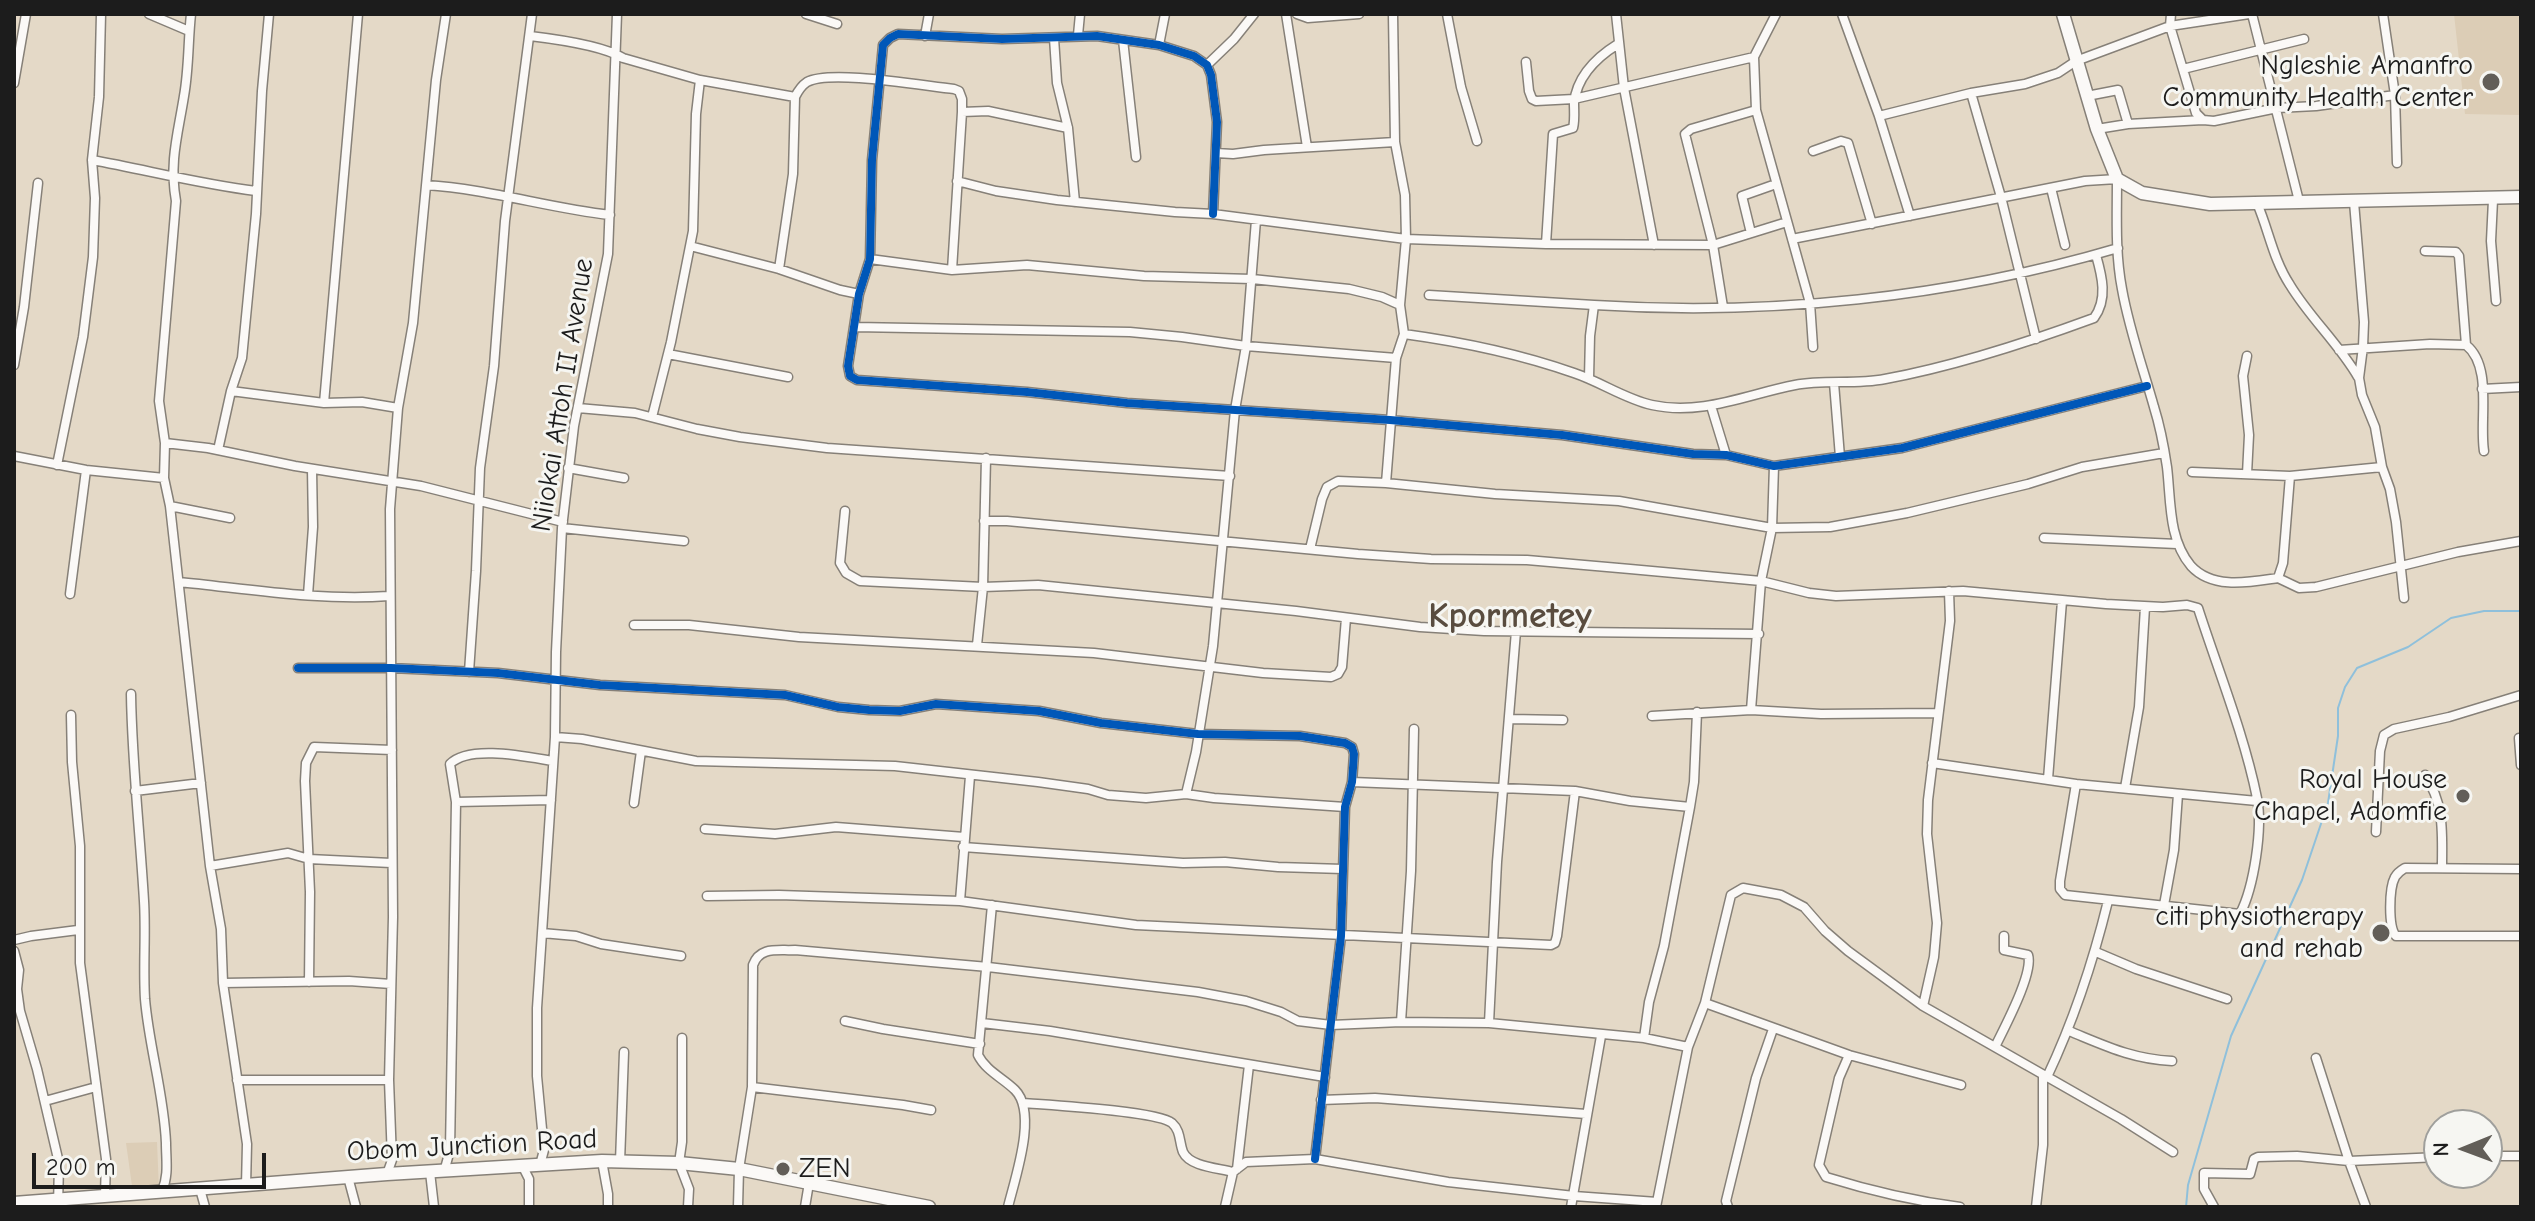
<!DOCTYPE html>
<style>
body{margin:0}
#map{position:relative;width:2535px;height:1221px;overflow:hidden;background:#e4d9c7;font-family:"Comic Neue",sans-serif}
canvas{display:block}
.frame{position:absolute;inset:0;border:16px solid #1c1c1c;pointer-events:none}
.north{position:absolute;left:2423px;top:1109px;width:80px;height:80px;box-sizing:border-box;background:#f6f6f2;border:2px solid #9f9f9c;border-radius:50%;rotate:269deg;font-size:22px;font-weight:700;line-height:32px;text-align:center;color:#1c1c1c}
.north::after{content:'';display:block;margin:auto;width:28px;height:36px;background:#625e58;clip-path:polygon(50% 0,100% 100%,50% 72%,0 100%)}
.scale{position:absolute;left:32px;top:1153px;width:234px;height:36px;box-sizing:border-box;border:4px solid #1c1c1c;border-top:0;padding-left:10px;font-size:24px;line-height:28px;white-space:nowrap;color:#1c1c1c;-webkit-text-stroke:6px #f6f6f2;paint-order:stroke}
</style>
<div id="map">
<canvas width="2535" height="1221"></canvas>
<div class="frame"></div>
<div class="north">N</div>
<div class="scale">200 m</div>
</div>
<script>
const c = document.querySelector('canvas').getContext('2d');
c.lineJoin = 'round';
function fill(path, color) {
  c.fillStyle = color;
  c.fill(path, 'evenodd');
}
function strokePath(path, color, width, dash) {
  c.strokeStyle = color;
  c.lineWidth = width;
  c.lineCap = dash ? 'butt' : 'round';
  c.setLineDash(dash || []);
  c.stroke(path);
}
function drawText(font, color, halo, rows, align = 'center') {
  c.font = font + ' "Comic Neue",sans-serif';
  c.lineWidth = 6;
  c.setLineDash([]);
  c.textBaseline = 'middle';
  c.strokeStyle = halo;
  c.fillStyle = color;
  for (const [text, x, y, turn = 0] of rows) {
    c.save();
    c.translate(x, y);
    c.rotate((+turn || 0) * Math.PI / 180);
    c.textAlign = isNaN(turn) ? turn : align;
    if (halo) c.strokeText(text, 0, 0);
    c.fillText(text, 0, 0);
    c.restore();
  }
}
fill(new Path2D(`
 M2454,14H2521V115L2465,114Z
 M157,1142L159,1190L133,1193L126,1143Z`), '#dccdb6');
strokePath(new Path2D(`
 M2186,1207L2188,1185L2231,1036L2302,880L2328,803L2338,736V708L2345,687L2357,668L2408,647L2451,618L2484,611H2521`), '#8fc0db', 2);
const street = new Path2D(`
 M149,14L189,31
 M191,14C188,41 189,68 184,96C178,134 169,162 176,201L159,401L165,443L164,478L170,506L210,866L221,929L223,983L247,1144L246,1186
 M358,14L324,403L362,402L398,408L390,509L393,917L389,1080L392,1160L387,1174
 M806,14L837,24
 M1286,14L1307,147
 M1297,14L1308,18L1359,14
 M1447,14L1461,87L1477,141
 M1616,14L1624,88L1654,245
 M1776,14L1754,57L1756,110L1810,303L1813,347
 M1842,14L1879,116L1910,216
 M2171,14L2170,26L2196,113L2203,120L2214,121L2277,108L2316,106L2395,95
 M2252,14L2299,201
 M2383,14L2395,95L2397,163
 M1078,35L1080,14
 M530,36C555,39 602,45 623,58L700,80L795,97
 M925,36L929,14
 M1054,38L1057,83L1068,128L1075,202
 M1123,40L1136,157
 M1159,45L1165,14
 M1526,62L1529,91L1532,99L1536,101L1574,99L1754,57
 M1207,65L1234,39L1254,14
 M2183,69L2304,39
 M14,83L26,14
 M1971,93L2001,197L2036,339
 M2087,96L2118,90L2128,124
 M962,112L988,111L1068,128
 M1879,116L1971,93L2025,84L2058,73L2076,61L2170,26L2249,14
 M2097,129L2128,124L2203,120
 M1813,151L1841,141L1848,143L1872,224
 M1216,153L1233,154L1264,150L1395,142
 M92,160C147,170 200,184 256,191
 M957,181L996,191L1057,200L1175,212L1213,214L1406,239L1546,244L1713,245L1787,222
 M426,185C489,189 548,208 610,215
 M2051,188L2065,245
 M2493,200L2491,241L2496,301
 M2354,202L2364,322L2363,347L2359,378L2362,395L2375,427L2382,467L2390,489L2396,522L2404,598
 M2257,203C2269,231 2273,259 2290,285C2310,318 2339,344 2358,377
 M1213,214L1217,122L1211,75L1207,65L1194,56L1159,45L1097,36L1002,39L898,34L890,38L883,45L872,160L870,259L859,294L848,366L850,376L857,380L1027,392L1127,403L1390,420L1562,435L1693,454L1726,455L1774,466L1902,448L2147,386
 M1751,233L1742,196L1776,184
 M1792,239L2085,181L2117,179C2117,215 2115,253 2122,289C2129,329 2143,368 2154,407C2160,426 2164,447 2167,467C2171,500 2168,539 2191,566C2213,590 2250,582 2278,578L2283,563L2290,476
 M1546,244L1553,134L1573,128C1575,120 1574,111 1574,103C1577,76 1597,57 1618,44
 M690,246L779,269
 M2425,251L2456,252L2459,256L2466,345C2493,366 2479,420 2484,451
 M870,259L952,270L1027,265L1144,276L1252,279L1349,289L1382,297L1400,305
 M859,294L840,290L779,269L793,174L795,97C798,91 801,86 807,82C830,69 924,86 954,89L959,91L962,99V112L952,270
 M1429,295L1594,305
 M1723,307L1713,245L1685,134L1691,129L1756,110
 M855,327L1130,332L1182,337L1246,346L1396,358
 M1404,334C1463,342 1517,353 1574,373C1601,382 1625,399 1652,405C1701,416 1748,394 1795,385C1824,379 1855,385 1885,379C1956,366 2026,343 2094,318C2108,299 2102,276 2096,255
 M2339,350L2430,344L2466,345
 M668,354L788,377
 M2247,356L2243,376L2249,435L2247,474
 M14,365L24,307L38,183
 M1589,378L1590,336L1594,305C1769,316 1949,298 2118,248
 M1834,383L1840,457
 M2482,389L2521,387
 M231,391L324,403
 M1711,406L1726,455
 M398,408L413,323L436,80L446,14
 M578,408L635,413L697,429L740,437L827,448L1230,476
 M652,417L671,342L693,231L696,114L700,80
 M165,443L208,448L295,466L421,486L563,522
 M218,450L231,391L242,358L256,214L262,91L269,14
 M14,456L86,470L164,478
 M57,465L83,337L93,257L95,198L92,160L99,97L101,14
 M568,468L624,478
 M2192,472L2290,476L2382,467
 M1386,483L1396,358L1404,334L1400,305L1406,239L1405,195L1395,142L1393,14
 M170,506L230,518
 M845,511L840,563L846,573L860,581L983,587L1038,585L1296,611L1420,627L1484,631L1759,634
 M984,521H1007L1358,554L1431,559L1527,560L1630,569L1761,581L1809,593L1836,596L1963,591L2106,604L2163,607L2187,605L2198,608C2218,670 2244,734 2257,798C2263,828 2254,887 2240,914L2065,895L2060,889V881L2076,784
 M562,528L684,541
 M2044,538L2177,544
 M1310,549L1322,499L1327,487L1338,481L1386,483L1495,494L1619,501L1772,528L1830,527L1907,513L2028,484L2082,467L2164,453
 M2278,578L2299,588L2316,587L2458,552L2521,541
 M179,582C249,589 319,601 389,596
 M70,594L86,470
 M308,595L313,527L312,469
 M634,625H689L799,637L1094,653L1263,673L1331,677L1338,674L1342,667L1346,618
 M977,645L983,587L986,458
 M298,668H391L498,673L600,685L785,695L838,707L869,710L900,711L936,704L1039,711L1101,723L1198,734L1300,736L1345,743L1352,747L1354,754L1352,782L1345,807L1341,936L1315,1159
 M469,672L476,571L480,468L494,366L505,221L532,14
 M131,694C132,763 140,832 144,901C146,934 143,966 145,999C149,1047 164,1094 166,1143C166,1160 169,1175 162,1191
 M1751,710L1761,581L1772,528L1774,466
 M71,715L72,762L80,846V963L106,1159L105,1196
 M1652,716L1751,710L1821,714L1938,713
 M1510,719L1563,720
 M555,737L582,739L696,761L895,766L1038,782L1088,789L1108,795L1146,798L1186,794L1214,798L1345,807
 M2519,738L2521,765
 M1932,763L2076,784L2257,801
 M2425,775C2445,805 2442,833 2442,868
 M2048,779L2062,601
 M1352,782L1575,791L1630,801L1690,807
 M2125,788L2139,707L2145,607
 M135,791L201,783
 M1186,794L1196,752L1213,646L1235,410L1246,346L1256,220
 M456,802L551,800
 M634,803L641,751
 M705,829L775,834L836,827L964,837
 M2376,832L2380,751L2384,735L2394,729L2449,717L2521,695
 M963,847L1183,863L1225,862L1278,867L1343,869
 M210,866L288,853L309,859L391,863
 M2521,869L2405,868C2400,871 2398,872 2395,877C2389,888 2388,927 2396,936H2521
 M707,896L779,895L960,901L1136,925L1551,945L1555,943L1557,936L1575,791
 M960,901L970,776
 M992,905L978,1055C986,1071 1003,1078 1015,1090C1038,1113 1015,1178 1008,1207
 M2164,905L2174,850L2178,794
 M542,933L576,936L601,944L681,956
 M14,940L31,936L78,930
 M14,951L19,970L17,989L20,1011L37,1069L59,1163L58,1207
 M2096,952L2136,969L2227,999
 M309,982L310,892L305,781L306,763L314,747L392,750
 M223,983L349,981L391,984
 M1705,1003L1849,1055L1961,1085
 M1923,1006L1934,957L1937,923L1927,834L1928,800L1950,621L1949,591
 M845,1021L883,1029L980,1044
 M1401,1022L1411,871L1414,729
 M982,1023L1050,1031L1325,1077
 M1489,1023L1497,862L1516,631
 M2069,1031C2106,1046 2132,1059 2172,1061
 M682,1038V1142L679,1163L689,1189L688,1207
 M1644,1038L1649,1002L1664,946L1690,807L1694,782L1697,712
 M1995,1047C2004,1028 2034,973 2028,955L2004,950V936
 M1849,1055L1839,1078L1819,1165L1826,1177C1871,1191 1914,1201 1960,1207
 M2316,1058L2349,1161L2366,1207
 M2047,1077C2074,1020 2093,962 2108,901
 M237,1080H389
 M752,1087L903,1105L931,1110
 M1321,1100L1375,1098L1586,1114
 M45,1101L96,1087
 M1024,1103C1049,1105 1157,1111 1172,1123C1181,1131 1179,1142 1183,1152C1190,1167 1219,1168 1233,1172
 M2487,1156H2521
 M602,1161L608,1194V1207
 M620,1162L624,1052
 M540,1165L544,1150L537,1076V1008L555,737L556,652L562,528L574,426L608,254L617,14
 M523,1167L529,1179V1207
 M1237,1169L1249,1065
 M430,1172L434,1207
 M444,1172L450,1150L456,802L450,764C469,744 528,757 553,761
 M348,1177L356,1207
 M200,1189L205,1207
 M738,1207L739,1169L752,1087L753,965C760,946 778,951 795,950L988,967L1198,992L1246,1001L1281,1012L1298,1021L1331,1025L1401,1022L1489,1023L1644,1038L1688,1047
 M805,1207L809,1183
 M1225,1207L1233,1172L1246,1162L1315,1159L1448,1182L1574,1196L1657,1202
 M1571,1207L1601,1036
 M1656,1207L1688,1047L1705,1003L1731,895L1743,888L1781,895L1804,907L1825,931L1848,951L1923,1006L2121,1119L2173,1152
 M1728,1207L1726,1201L1756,1078L1773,1029
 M2036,1207L2043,1145V1075
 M2214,1207L2204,1189V1173L2250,1174L2254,1159L2258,1157L2297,1156L2349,1161L2439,1157`);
const secondary = new Path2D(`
 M2063,14L2097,129L2117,179L2142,193L2210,204L2521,197
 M14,1203L387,1174L602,1161L679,1163L739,1169L929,1207`);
strokePath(street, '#868078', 11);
strokePath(secondary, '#868078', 15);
strokePath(street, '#fbf9f7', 8);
strokePath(secondary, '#fbf9f7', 12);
strokePath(new Path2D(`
 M1213,214L1217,122L1211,75L1207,65L1194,56L1159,45L1097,36L1002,39L898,34L890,38L883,45L872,160L870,259L859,294L848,366L850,376L857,380L1027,392L1127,403L1390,420L1562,435L1693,454L1726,455L1774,466L1902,448L2147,386
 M298,668H391L498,673L600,685L785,695L838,707L869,710L900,711L936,704L1039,711L1101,723L1198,734L1300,736L1345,743L1352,747L1354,754L1352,782L1345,807L1341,936L1315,1159`), '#0057b8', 8);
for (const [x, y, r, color] of [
 [2491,82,10,"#625e58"],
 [2463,796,8,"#625e58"],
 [2381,933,10,"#625e58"],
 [783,1169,8,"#625e58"]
]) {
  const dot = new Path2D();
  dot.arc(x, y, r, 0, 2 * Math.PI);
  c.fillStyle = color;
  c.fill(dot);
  strokePath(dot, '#f6f6f2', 3);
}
drawText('28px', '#1c1c1c', '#f6f6f2', [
 ["Ngleshie Amanfro",2473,66],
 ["Community Health Center",2473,98],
 ["Royal House",2447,780],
 ["Chapel, Adomfie",2447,812],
 ["citi physiotherapy",2363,917],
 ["and rehab",2363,949],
 ["ZEN",799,1169,"left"]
], 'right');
drawText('28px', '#1c1c1c', '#f6f6f2', [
 ["Niiokai Attoh II Avenue",563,395,-81],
 ["Obom Junction Road",472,1146,-3]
]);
drawText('bold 36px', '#594c3f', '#f6f6f2', [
 ["Kpormetey",1510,617]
]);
</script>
